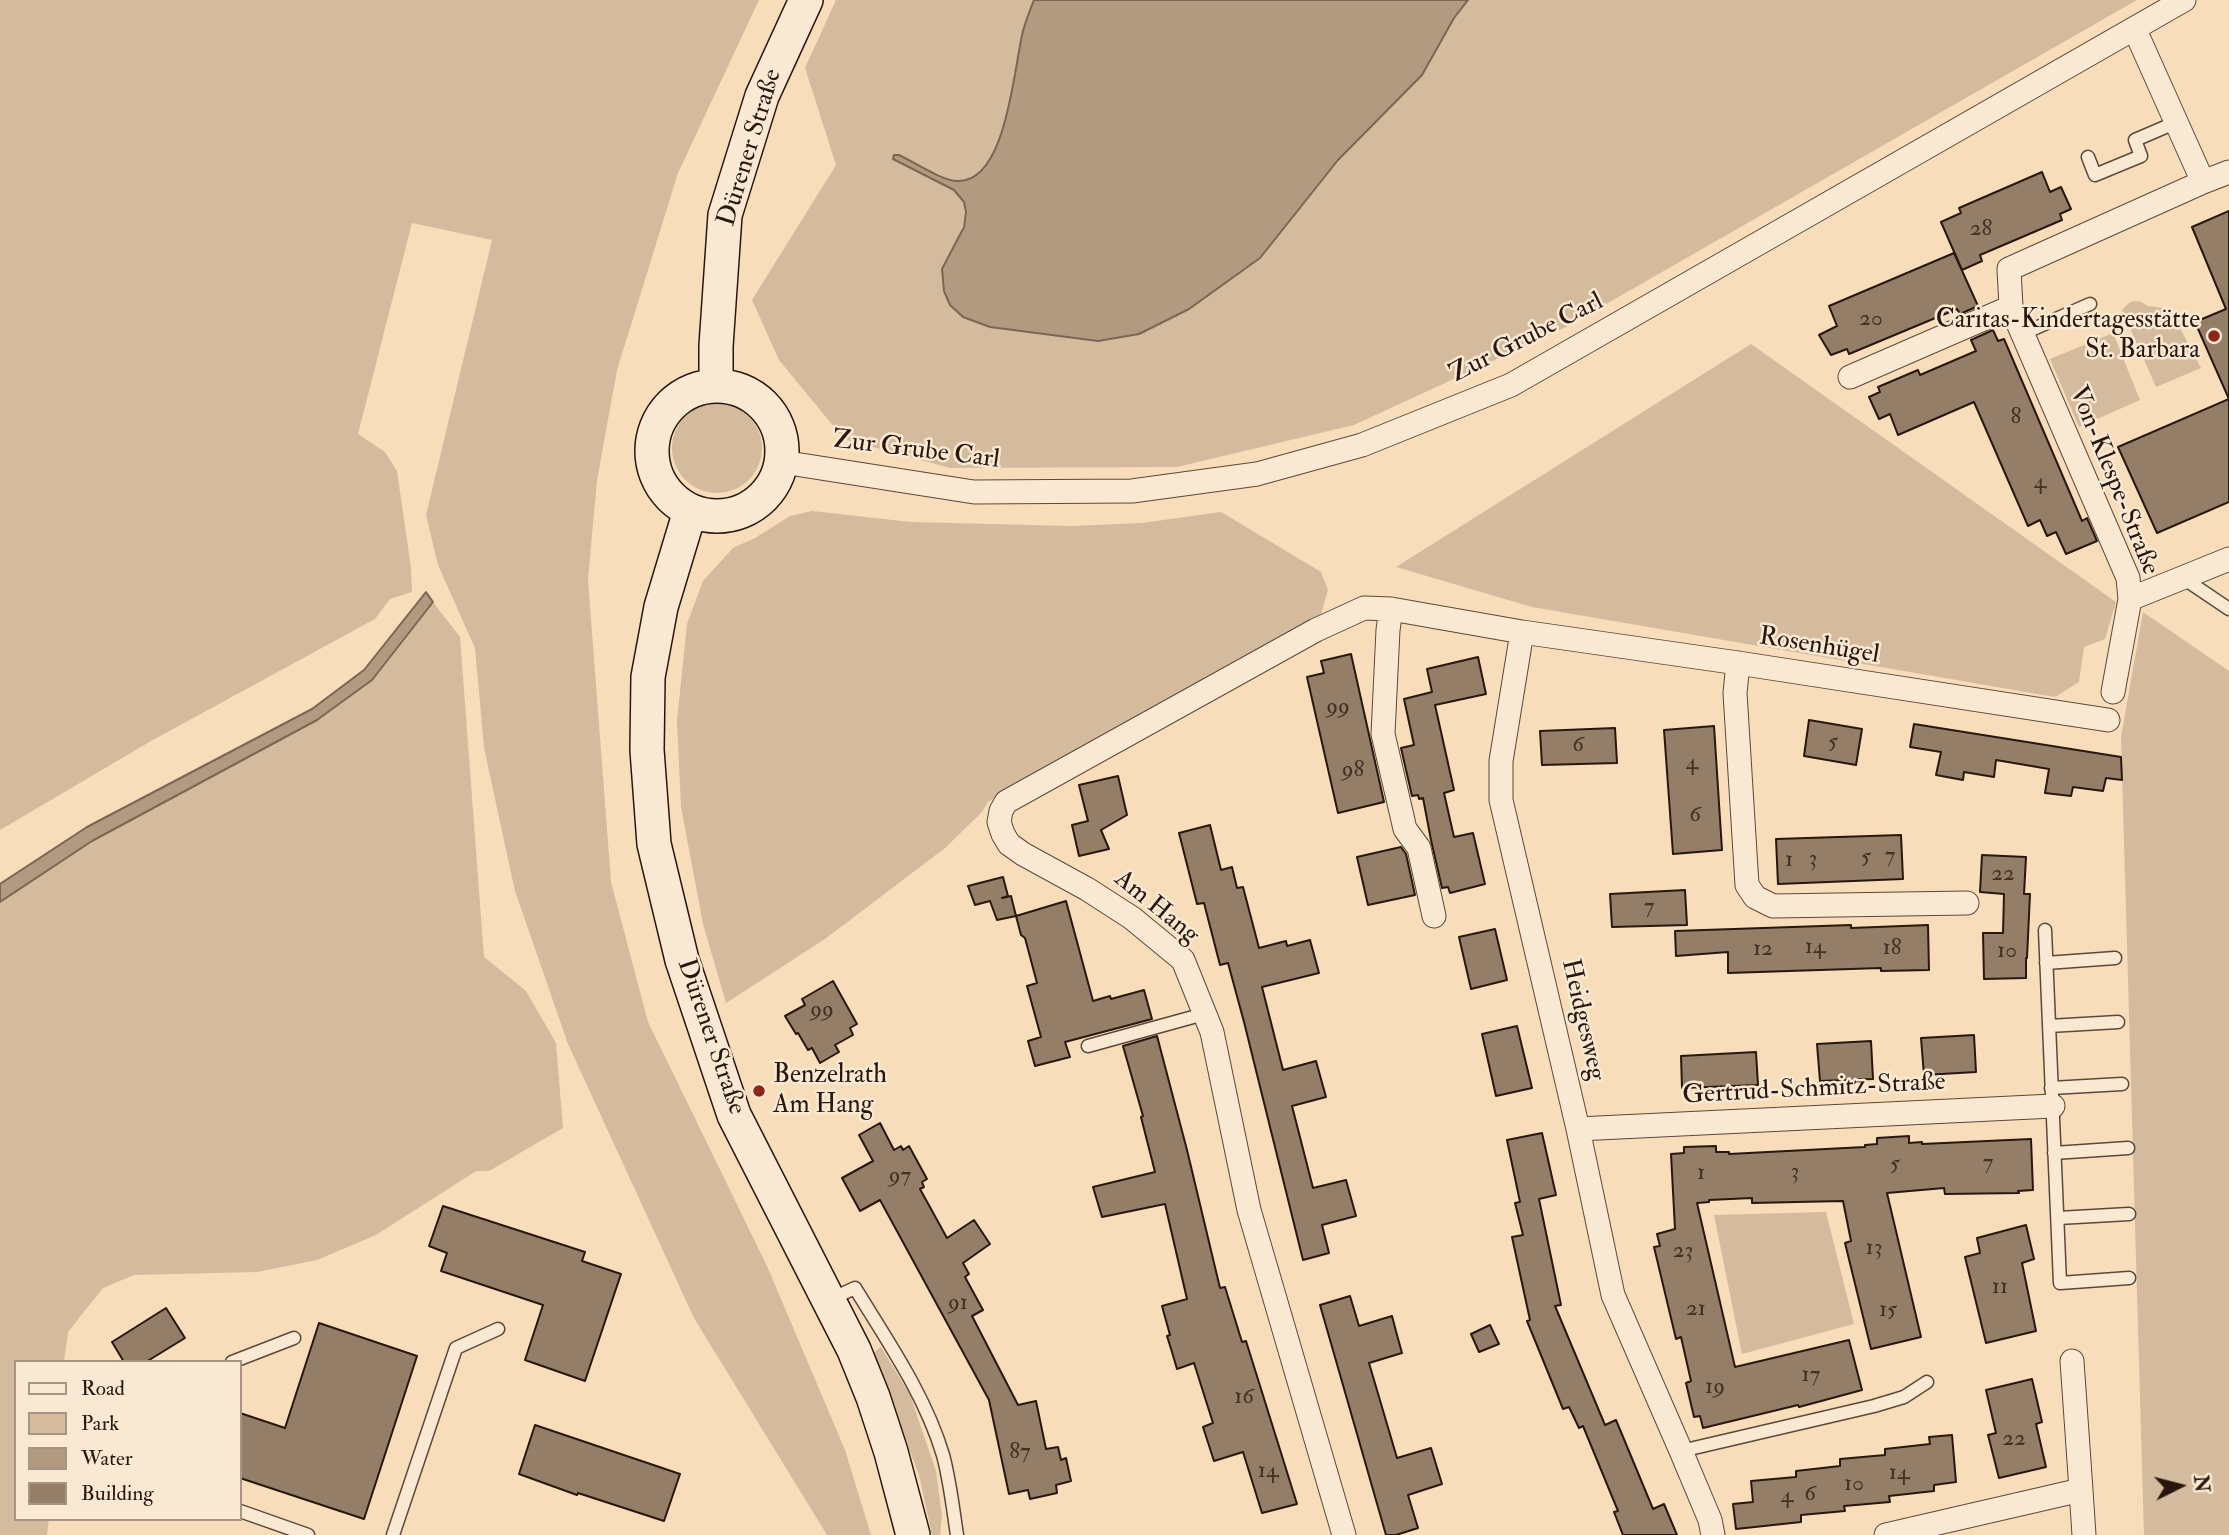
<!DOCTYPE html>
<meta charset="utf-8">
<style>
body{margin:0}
#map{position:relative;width:2229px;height:1535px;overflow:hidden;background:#f7ddba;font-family:"IM FELL Double Pica",serif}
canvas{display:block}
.legend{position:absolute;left:14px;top:1360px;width:228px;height:161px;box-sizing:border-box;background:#fae9d2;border:2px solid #a69584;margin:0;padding:9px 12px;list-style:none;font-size:21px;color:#29170f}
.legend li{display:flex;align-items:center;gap:14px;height:35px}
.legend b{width:35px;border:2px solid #a69584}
.north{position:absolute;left:2145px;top:1451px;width:70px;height:70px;-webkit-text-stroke:5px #fae9d2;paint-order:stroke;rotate:84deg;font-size:19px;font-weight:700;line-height:28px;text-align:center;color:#29170f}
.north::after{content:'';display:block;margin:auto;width:24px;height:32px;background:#29170f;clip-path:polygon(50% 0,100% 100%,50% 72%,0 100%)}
</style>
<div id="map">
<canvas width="2229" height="1535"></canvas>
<ul class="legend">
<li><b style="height:9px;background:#fae9d2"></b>Road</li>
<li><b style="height:19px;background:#d4bb9d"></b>Park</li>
<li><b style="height:19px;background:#b19a80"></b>Water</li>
<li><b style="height:19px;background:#947e68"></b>Building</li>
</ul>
<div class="north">N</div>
</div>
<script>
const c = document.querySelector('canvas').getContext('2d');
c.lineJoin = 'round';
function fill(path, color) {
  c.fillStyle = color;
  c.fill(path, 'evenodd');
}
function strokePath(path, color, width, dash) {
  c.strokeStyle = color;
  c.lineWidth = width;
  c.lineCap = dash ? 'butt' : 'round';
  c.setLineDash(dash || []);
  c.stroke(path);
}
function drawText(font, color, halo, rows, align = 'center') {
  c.font = font + ' "IM FELL Double Pica",serif';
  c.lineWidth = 5;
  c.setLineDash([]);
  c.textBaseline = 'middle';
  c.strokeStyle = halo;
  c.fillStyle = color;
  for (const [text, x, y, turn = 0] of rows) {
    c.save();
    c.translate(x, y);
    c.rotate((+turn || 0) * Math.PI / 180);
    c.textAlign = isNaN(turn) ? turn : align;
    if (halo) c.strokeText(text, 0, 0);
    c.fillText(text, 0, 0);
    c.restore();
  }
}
fill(new Path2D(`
 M0,0H759L678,173L617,370L597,480L588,580L611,882L648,1022L767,1266L845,1450L871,1535H827L694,1318L568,1044L515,891L484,748L475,648L438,565L426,515L492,240L412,223L358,434L385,452L397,471L411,568L412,592L390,599L375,619L151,741L0,830Z
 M836,0H1034C1030,10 1026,20 1023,31C1014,66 1007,182 958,181C942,181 914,162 899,155L893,159C961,193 988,191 942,269L1338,160L1422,75L1454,18L1468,0H2137L1566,327L1354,425L1177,467L950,468L844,439L779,360L752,300L836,165L805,68Z
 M2139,301L2148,306L2170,309L2201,368L2156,387L2122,310L2130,302Z
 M2113,333L2140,400L2079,427L2050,359Z
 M1751,344L2116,602L2105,639L2084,647L2079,682L2055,697L1532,607L1396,567Z
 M672 448a45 45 0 1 1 90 0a45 45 0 1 1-90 0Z
 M812,511L910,522L1071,526L1142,523L1221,512L1321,572L1328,590L1320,618L996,797L988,802L982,812L945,848L825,939L726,1003L703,924L681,807L677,721L687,624L703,581L733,548L755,538L790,516Z
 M433,602L460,637L484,957L526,991L556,1043L563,1128L489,1171H476L376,1235L317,1260L257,1272L134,1275L103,1288L68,1332L64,1362H16V1519H49L47,1535H0V902L92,841L317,720L372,680Z
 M2143,612L2229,671V1535H2144L2121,737Z
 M1826,1212L1854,1324L1742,1354L1714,1215Z
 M881,1347L910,1395L936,1471L942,1516L940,1535H932L919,1475L873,1353Z`), '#d4bb9d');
const water = new Path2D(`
 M1034,0H1468L1454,18L1422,75L1338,160L1260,258L1189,309L1139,334L1098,341L990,327L963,317L950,305L944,291L942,269L964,227L966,212L964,202L954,190L893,159L894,155H899C914,162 942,181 958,181C1007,182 1014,66 1023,31C1026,20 1030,10 1034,0Z
 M426,592L433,602L372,680L317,720L92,841L0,902V884L87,827L312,709L364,670Z`);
fill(water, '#b19a80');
strokePath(water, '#7b6653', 2);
const building = new Path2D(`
 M2042,172L2050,192L2061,187L2071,209L2060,214L2062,220L1980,255L1982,261L1962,270L1941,222L1961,213L1959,208Z
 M2229,211V502L2157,533L2118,447L2229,399L2195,322L2226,309L2192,227Z
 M1954,253L1978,306L1960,314L1957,309L1849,354L1847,349L1831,355L1819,335L1837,326L1829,306Z
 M1993,330L1998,341L2004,339L2082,521L2087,518L2097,541L2066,554L2056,532L2047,536L2040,520L2028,526L1974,402L1898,435L1890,414L1879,419L1869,397L1880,392L1878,387L1918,370L1920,375L1976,351L1971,340Z
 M1351,654L1384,802L1338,813L1307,677L1324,673L1321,661Z
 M1478,657L1486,694L1435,705L1454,790L1444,793L1454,837L1473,833L1485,884L1450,893L1448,887L1442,888L1431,840L1423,798L1419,799L1418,795L1412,796L1401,748L1414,745L1404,699L1432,692L1427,669Z
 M1809,720L1862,729L1856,765L1804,756Z
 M1914,724L2121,757L2122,780L2106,778L2103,791L2073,787L2071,796L2045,793L2049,769L1996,760L1994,777L1964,772L1963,780L1936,775L1941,752L1910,747Z
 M1714,726L1722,850L1673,854L1664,730Z
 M1615,728L1617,763L1542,765L1540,731Z
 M1118,776L1127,815L1101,830L1109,849L1079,856L1072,825L1088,821L1079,785Z
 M1210,825L1221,870L1232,867L1237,888L1243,887L1259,948L1286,941L1287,946L1310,940L1319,973L1262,987L1283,1070L1316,1061L1326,1097L1292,1106L1313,1188L1346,1180L1356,1216L1322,1225L1329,1253L1303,1260L1244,1022L1228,963L1220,965L1204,903L1197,904L1179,833Z
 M1901,835L1903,879L1778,884L1776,839Z
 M1401,847L1406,854L1415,895L1368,905L1357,857Z
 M1982,855L2026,857L2024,894H2030L2027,958H2026V978L1984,979L1983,933H2003L2004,894L1980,892Z
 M1003,877L1008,896L1002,898L1011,896L1016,916L997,920L990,901L975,905L968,886Z
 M1685,890L1687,925L1612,927L1610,894Z
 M1066,901L1093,1001L1110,996L1111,999L1144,990L1152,1019L1065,1042L1070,1057L1035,1066L1028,1041L1041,1037L1027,986L1037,983L1025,938L1021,935L1016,916Z
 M1851,925V928L1928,925L1929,970L1881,971V968L1728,973V952L1676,956L1675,931Z
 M1495,929L1507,980L1471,989L1459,937Z
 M833,981L857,1024L850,1028L853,1035L835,1045L839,1052L820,1063L812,1048L808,1050L798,1033L796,1034L785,1016L805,1005L802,999Z
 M1517,1026L1532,1088L1496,1096L1482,1034Z
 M1974,1035L1976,1072L1924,1075L1921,1038Z
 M1157,1036L1187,1150L1220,1288L1225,1287L1242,1342L1246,1341L1297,1504L1262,1513L1243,1452L1214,1461L1203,1427L1213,1423L1194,1363L1177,1369L1172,1352L1167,1336L1170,1335L1162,1306L1187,1299L1165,1204L1102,1217L1093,1187L1155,1172L1141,1117L1143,1116L1123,1046Z
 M1871,1041L1873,1079L1820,1081L1817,1044Z
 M1756,1052L1758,1085L1682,1088L1681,1056Z
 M880,1123L894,1150L901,1146L903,1150L909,1146L927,1179L922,1182L924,1187L920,1189L947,1238L974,1220L990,1244L963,1263L969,1274L965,1277L983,1310L972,1316L1018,1405L1036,1401L1046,1449L1058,1447L1061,1460L1066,1458L1071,1481L1056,1485L1057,1493L1030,1499L1028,1490L1009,1494L989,1400L880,1200L860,1211L842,1178L873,1161L859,1135Z
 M1542,1133L1556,1195L1539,1199L1561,1305L1555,1306L1605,1425L1616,1420L1653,1509L1664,1504L1677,1535H1623L1614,1512L1618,1511L1583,1426L1579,1428L1569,1407L1563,1409L1527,1321L1530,1320L1512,1237L1523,1235L1515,1203L1520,1202L1507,1140Z
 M1909,1136V1143L1922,1142V1144L2031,1139L2033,1190L2018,1191L2019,1193L1945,1194L1944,1188L1887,1193L1921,1337L1871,1349L1845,1243L1851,1241L1843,1201L1752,1203V1198L1709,1200V1202L1697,1203L1735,1367L1849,1340L1862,1390L1799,1407L1798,1405L1703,1428L1700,1416L1694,1417L1686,1383L1691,1381L1681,1337L1676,1339L1654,1247L1660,1246L1657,1234L1675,1229L1671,1154L1684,1153V1147L1716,1146V1152H1729V1154L1865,1147V1145L1877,1144V1138Z
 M443,1206L585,1252L582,1261L621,1274L585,1381L525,1360L543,1305L441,1271L447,1253L429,1246Z
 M2026,1225L2034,1259L2022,1263L2036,1331L1986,1343L1965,1257L1980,1253L1977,1238Z
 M1350,1296L1359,1326L1392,1316L1397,1335L1402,1353L1369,1363L1397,1458L1431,1448L1442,1484L1408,1495L1418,1528L1396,1535H1386L1320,1305Z
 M166,1308L185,1338L146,1362H124L112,1342Z
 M319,1323L417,1356L364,1519L240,1478V1413L285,1428Z
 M1490,1325L1499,1344L1479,1352L1471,1334Z
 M2032,1379L2042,1422L2036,1424L2046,1467L1999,1478L1988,1435L1996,1433L1986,1390Z
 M535,1425L680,1474L664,1521L578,1493L577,1495L519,1474Z
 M1952,1435L1956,1482L1934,1485V1491L1889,1496L1890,1502L1844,1506L1845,1511L1801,1515V1522L1736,1529L1733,1504L1753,1502L1751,1481L1796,1477V1471L1840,1466V1459L1885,1455V1449L1930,1444L1929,1437Z`);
fill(building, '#947e68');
strokePath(building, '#29170f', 2);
const lane = new Path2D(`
 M2088,157L2095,175L2141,156L2135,140L2177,122
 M2022,334L2090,304
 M2183,578L2229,609
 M2045,930L2060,1283L2129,1278
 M2046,963L2115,958
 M2049,1026L2118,1022
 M1088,1046L1204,1014
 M2051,1088L2122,1084
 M2054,1153L2128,1148
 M2058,1218L2129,1214
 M829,1300L855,1288C888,1342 925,1395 943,1455C950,1481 953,1509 957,1535
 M232,1362L294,1338
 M1681,1451L1874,1406L1904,1397L1927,1382
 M240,1511L308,1535
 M393,1535L456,1348L498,1329`);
const street = new Path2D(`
 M2203,182L2229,172
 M1850,377L2011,307
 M782,462L974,492L1132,491L1257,474L1362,445L1511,385L2184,0
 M2130,599L2229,559
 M1391,609L1388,630L1383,734L1405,829L1419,848L1434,916
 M1522,632L1738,663L2108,720
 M1738,663L1735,693L1747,885L1755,897L1773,906L1967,903
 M2113,692L2130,599L2128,578L2011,307L2009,269L2203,182L2135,30
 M1578,1129L2053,1106
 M2072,1361L2081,1490
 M1344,1535L1249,1210L1212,1032L1183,960L1132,918L1087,889L1023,854L1009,844L1003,834L999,822L1001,811L1006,802L1316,630L1364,608L1391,609L1522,632L1501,761V800L1578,1129L1613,1295L1681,1451L1710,1520L1713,1535
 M1886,1535L2081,1490L2084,1535`);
const secondary = new Path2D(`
 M716,386V346L725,215L762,96L806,0
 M652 451a65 65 0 1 1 130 0a65 65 0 1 1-130 0Z
 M690,511L661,607L648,677L647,750L654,844L682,960L734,1115L854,1350L873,1397L891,1452L913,1535`);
strokePath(lane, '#5c483a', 15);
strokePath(street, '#5c483a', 25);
strokePath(secondary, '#29170f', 36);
strokePath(lane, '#fae9d2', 12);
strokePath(street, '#fae9d2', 23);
strokePath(secondary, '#fae9d2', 33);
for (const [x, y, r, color] of [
 [2214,336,7,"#8f2418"],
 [759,1091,7,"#8f2418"]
]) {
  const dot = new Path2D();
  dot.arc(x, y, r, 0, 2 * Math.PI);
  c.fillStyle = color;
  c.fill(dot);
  strokePath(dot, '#fae9d2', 2.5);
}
drawText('23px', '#443125', null, [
 ["28",1981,230],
 ["20",1871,320],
 ["8",2016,418],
 ["4",2040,483],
 ["99",1338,708],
 ["5",1833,743],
 ["6",1578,746],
 ["4",1692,764],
 ["98",1353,771],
 ["6",1695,816],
 ["7",1890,857],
 ["5",1866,858],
 ["3",1813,860],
 ["1",1789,861],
 ["22",2003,875],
 ["7",1649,908],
 ["14",1815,948],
 ["18",1892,949],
 ["12",1763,950],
 ["10",2007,952],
 ["99",822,1011],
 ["7",1988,1164],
 ["5",1895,1165],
 ["3",1795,1173],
 ["1",1701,1174],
 ["97",900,1177],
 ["13",1874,1249],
 ["23",1683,1252],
 ["11",2000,1288],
 ["91",958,1304],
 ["21",1696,1310],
 ["15",1888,1311],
 ["17",1811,1376],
 ["19",1715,1388],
 ["16",1244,1398],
 ["22",2014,1440],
 ["87",1020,1453],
 ["14",1268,1472],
 ["14",1899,1474],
 ["10",1854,1485],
 ["6",1810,1495],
 ["4",1787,1497]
]);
drawText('26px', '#29170f', '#fae9d2', [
 ["Dürener Straße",751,148,-73],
 ["Zur Grube Carl",1527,339,-27],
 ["Zur Grube Carl",916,451,7],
 ["Von-Klespe-Straße",2113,481,68],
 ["Rosenhügel",1819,647,9],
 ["Am Hang",1156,908,39],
 ["Heidgesweg",1582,1020,77],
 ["Dürener Straße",710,1037,71],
 ["Gertrud-Schmitz-Straße",1814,1090,-3]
]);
drawText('26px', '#29170f', '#fae9d2', [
 ["Caritas-Kindertagesstätte",2200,321],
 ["St. Barbara",2200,351],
 ["Benzelrath",773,1076,"left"],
 ["Am Hang",773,1106,"left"]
], 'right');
</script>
